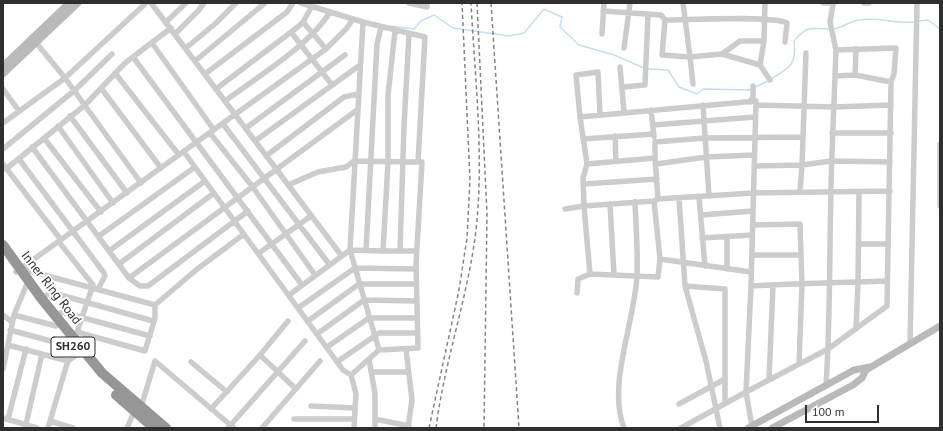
<!DOCTYPE html>
<style>
body{margin:0}
#map{position:relative;width:943px;height:431px;overflow:hidden;background:#fff;font-family:"PT Sans",sans-serif}
canvas{display:block}
.frame{position:absolute;inset:0;border:4px solid #2f2f2f;pointer-events:none}
.scale{position:absolute;left:805px;top:405px;width:74px;height:18px;box-sizing:border-box;border:2px solid #2f2f2f;border-top:0;padding-left:5px;font-size:12px;line-height:14px;white-space:nowrap;color:#2f2f2f;-webkit-text-stroke:3px #fff;paint-order:stroke}
</style>
<div id="map">
<canvas width="943" height="431"></canvas>
<div class="frame"></div>
<div class="scale">100 m</div>
</div>
<script>
const c = document.querySelector('canvas').getContext('2d');
c.lineJoin = 'round';
function strokePath(path, color, width, dash) {
  c.strokeStyle = color;
  c.lineWidth = width;
  c.lineCap = dash ? 'butt' : 'round';
  c.setLineDash(dash || []);
  c.stroke(path);
}
function drawText(font, color, halo, rows, align = 'center') {
  c.font = font + ' "PT Sans",sans-serif';
  c.lineWidth = 4;
  c.setLineDash([]);
  c.textBaseline = 'middle';
  c.strokeStyle = halo;
  c.fillStyle = color;
  for (const [text, x, y, turn = 0] of rows) {
    c.save();
    c.translate(x, y);
    c.rotate((+turn || 0) * Math.PI / 180);
    c.textAlign = isNaN(turn) ? turn : align;
    if (halo) c.strokeText(text, 0, 0);
    c.fillText(text, 0, 0);
    c.restore();
  }
}
strokePath(new Path2D(`
 M919,21L928,20L940,29
 M390,26L414,29L421,21L434,15L453,28L509,36L524,33L544,9L562,17L560,27L579,45L614,55L644,68
 M833,29C843,28 850,21 859,20C877,17 896,24 915,22
 M648,69L668,70L679,87L697,94L703,89L748,90L752,89
 M771,79C790,68 797,64 794,41C809,24 810,29 829,29
 M755,87L768,81`), '#c9ddeb', 1.5);
strokePath(new Path2D(`
 M151,3L341,255
 M301,3L353,19
 M409,3L427,7V3
 M683,3L690,57L722,54L740,41H764L765,3
 M823,3H834
 M864,3H869
 M833,4L830,22L836,50
 M603,11L661,15L665,20C688,20 772,15 787,23L785,42
 M665,20L662,55L690,57L693,84
 M166,22L186,3
 M303,22L326,49
 M363,22L425,37L418,162
 M395,31L388,95V162L383,251H416
 M291,32L332,85
 M175,34L198,11L204,3
 M602,34L604,3
 M34,40L65,78L141,183
 M764,41L760,65L770,80
 M152,43L214,130
 M186,48L216,23L236,3
 M624,48L630,3
 M722,54L760,65
 M133,57L302,285
 M195,61L265,3
 M620,67L624,112
 M115,73L179,155
 M205,74L287,12L293,3
 M855,75L891,82
 M835,76L855,75L856,49
 M623,87L645,85L648,15
 M101,88L161,168
 M3,89L19,111
 M216,89L299,26L303,22L312,6
 M225,101C257,77 310,45 330,12
 M750,102L753,97V86
 M703,105L709,196
 M756,105L834,107L891,105
 M651,110L654,137
 M70,116L127,193
 M580,117L576,75L598,72L600,115
 M3,123L65,78L146,3
 M223,124L329,264
 M653,125L755,117
 M58,126L113,203
 M246,128L345,55
 M210,133L252,186L315,275
 M832,133H891
 M615,136L616,161
 M44,138L101,212
 M583,139L654,134
 M255,141L360,65
 M940,144V206
 M32,147L129,278L357,110
 M3,149L75,90L112,54
 M184,152L343,370L351,375L379,350
 M266,156L344,97L358,94
 M655,158V142L705,138L802,137
 M19,159L104,273L105,276L98,289
 M3,164L61,240
 M656,164L706,157L754,155
 M754,166L802,165L831,161L890,162
 M6,169L85,105L125,63L171,28
 M584,184L657,179
 M800,192L802,165L806,53
 M859,192L858,282L887,281
 M699,197L705,266
 M679,198L685,286L706,361L720,428
 M656,200L654,201L660,259L751,272
 M654,201L584,206L590,274L658,277L660,259
 M610,204L614,275
 M565,209L584,206L583,178L587,164
 M701,215L753,211
 M753,225L800,224L802,284L799,364
 M99,236L195,167
 M727,237V269
 M702,238L752,235
 M59,242L93,285L76,335
 M859,244H887
 M366,250L377,44L381,27
 M109,251L205,181
 M400,251L404,126L409,34
 M259,253L311,216
 M752,255H801
 M119,264L214,193
 M24,267L33,272L155,305
 M16,272L326,49L347,28L353,19L363,22L350,250L379,350L418,348L416,264L422,162L354,161L346,167L318,172L288,185
 M129,278L140,286H148L248,211
 M685,286L725,289V403
 M751,286C753,224 754,163 756,101L580,117L587,164L655,158L658,199L753,193L890,191
 M577,293L578,279L590,274
 M289,295L350,250L383,251
 M41,298L51,293L57,294L153,321
 M155,305L196,270L244,234
 M298,308L355,268L416,269
 M3,315L12,322
 M14,315L56,326
 M56,316L62,312L150,336
 M308,321L359,284H416
 M10,330L73,347
 M77,332L145,351L155,318V305
 M317,334L364,300L417,301
 M910,344L917,3
 M8,345L68,361
 M327,347L369,318H417
 M406,349L412,400L408,428
 M260,355L288,321
 M369,359L375,394V428
 M191,362L227,392
 M337,362L379,333H417
 M3,369L14,315L26,286
 M371,372H408
 M351,375L356,394L354,428
 M769,380L773,285
 M826,386C831,309 829,231 832,153C833,119 835,84 836,50L896,48L894,74L891,82L887,306L828,349L746,392L751,286C787,284 823,283 858,282L856,329
 M679,404L725,379
 M311,406L355,408
 M141,407L155,361L234,428
 M211,409L260,355L296,389
 M3,418L37,428
 M8,419L26,349
 M294,419H354
 M375,419L409,426
 M50,421L73,428
 M26,424L42,354
 M48,428L66,367L68,361L78,354
 M127,428L134,412
 M228,428L305,341
 M262,428L320,361
 M624,428C607,385 635,321 637,275C638,251 636,226 635,202
 M681,428L746,392L752,426`), '#ccc', 5.5);
strokePath(new Path2D(`
 M3,66L69,3
 M3,74L78,3
 M748,428L854,370L870,367
 M772,428L853,385L862,378L866,370L940,326`), '#b9b9b9', 7);
strokePath(new Path2D(`
 M3,245L41,298L102,373L166,428
 M116,395L154,428`), '#969696', 10);
strokePath(new Path2D(`
 M477,3L487,214L484,428
 M491,3L519,428
 M429,428L459,290L467,238L470,180L462,3
 M436,428C444,364 466,303 475,238C485,161 475,81 471,3`), '#848484', 1.5, [4, 3]);
for (const [x, y, w] of [
 [73,347,44]
]) {
  const box = new Path2D();
  box.roundRect(x - w / 2, y - 10, w, 20, 3);
  c.fillStyle = '#fff';
  c.fill(box);
  strokePath(box, '#2f2f2f', 1);
}
drawText('bold 12px', '#2f2f2f', null, [
 ["SH260",73,347]
]);
drawText('13px', '#2f2f2f', '#fff', [
 ["Inner Ring Road",51,288,52]
]);
</script>
